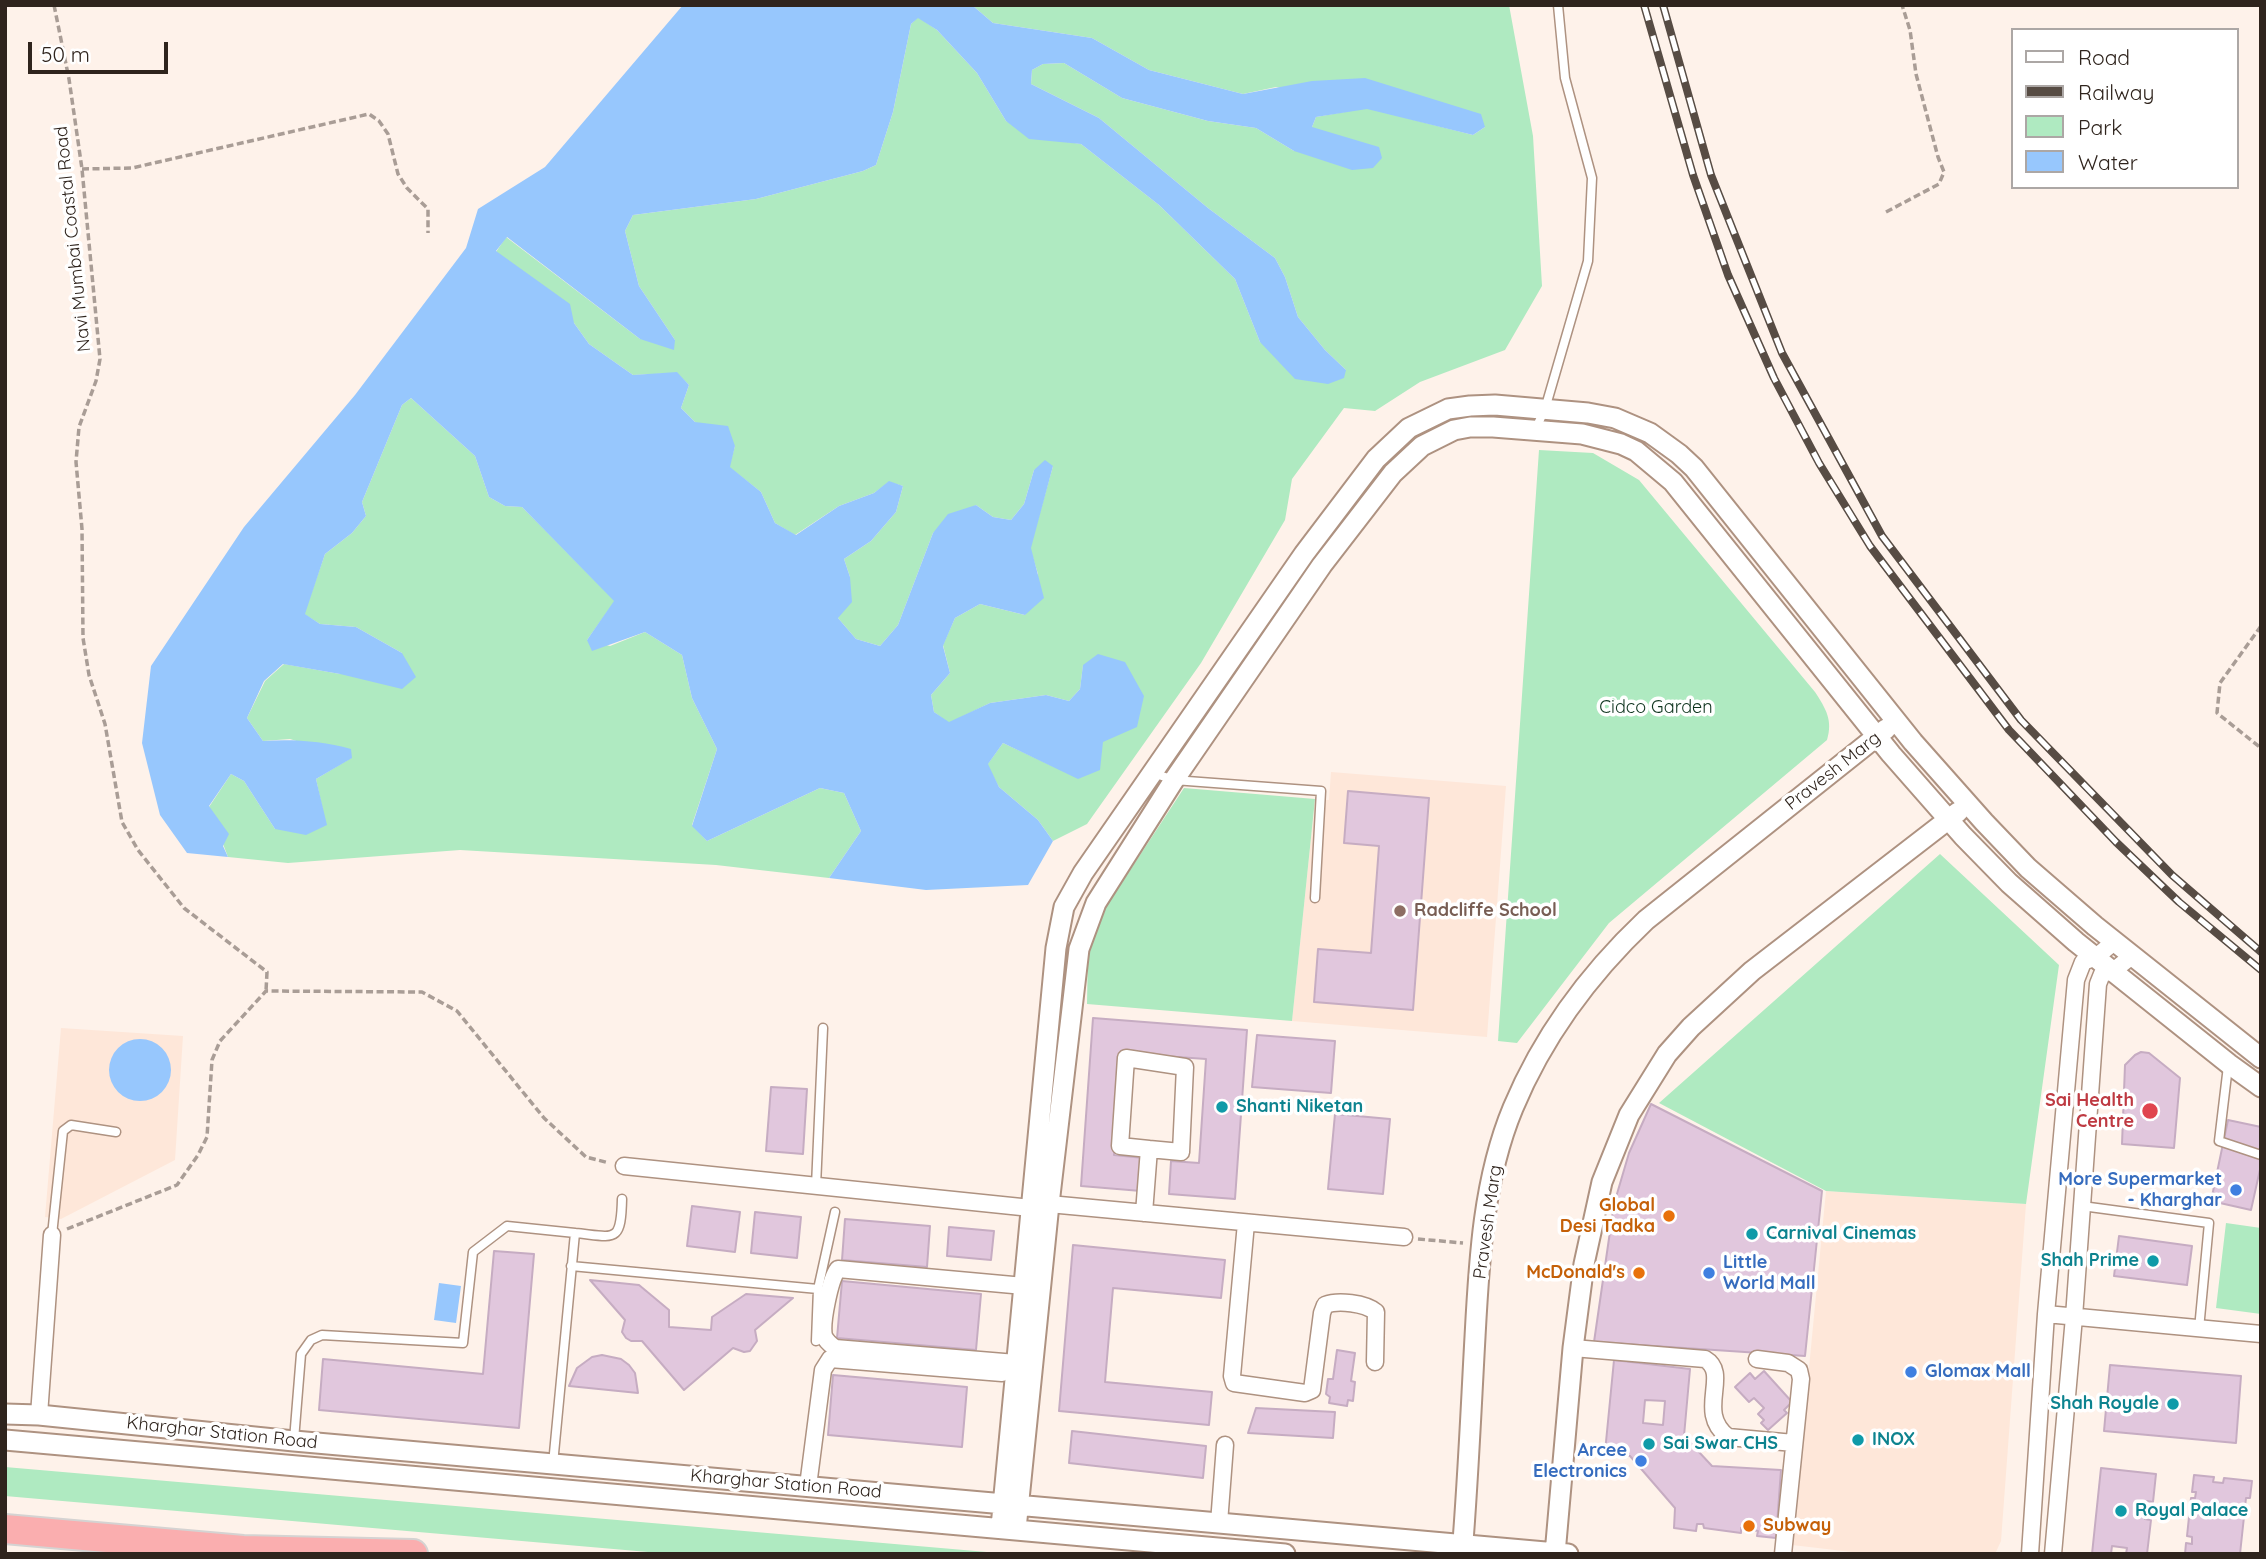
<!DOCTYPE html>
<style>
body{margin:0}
#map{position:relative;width:2266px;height:1559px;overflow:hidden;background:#fef2ea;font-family:Quicksand,sans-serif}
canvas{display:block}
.frame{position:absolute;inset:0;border:7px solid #2f241d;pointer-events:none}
.legend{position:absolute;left:2011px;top:28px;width:228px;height:161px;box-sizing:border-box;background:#fff;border:2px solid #aca7a5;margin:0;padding:9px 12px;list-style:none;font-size:21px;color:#2f241d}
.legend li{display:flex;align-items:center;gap:14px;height:35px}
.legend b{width:35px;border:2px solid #aca7a5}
.scale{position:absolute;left:28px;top:42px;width:140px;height:32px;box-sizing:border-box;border:4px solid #2f241d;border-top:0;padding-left:9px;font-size:21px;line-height:24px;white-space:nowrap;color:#2f241d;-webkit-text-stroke:5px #fff;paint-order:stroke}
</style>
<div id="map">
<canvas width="2266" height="1559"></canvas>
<div class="frame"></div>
<ul class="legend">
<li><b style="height:9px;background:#fff"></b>Road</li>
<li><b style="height:9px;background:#574c44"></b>Railway</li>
<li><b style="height:19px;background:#afeac1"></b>Park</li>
<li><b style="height:19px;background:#97c7fd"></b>Water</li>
</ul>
<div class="scale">50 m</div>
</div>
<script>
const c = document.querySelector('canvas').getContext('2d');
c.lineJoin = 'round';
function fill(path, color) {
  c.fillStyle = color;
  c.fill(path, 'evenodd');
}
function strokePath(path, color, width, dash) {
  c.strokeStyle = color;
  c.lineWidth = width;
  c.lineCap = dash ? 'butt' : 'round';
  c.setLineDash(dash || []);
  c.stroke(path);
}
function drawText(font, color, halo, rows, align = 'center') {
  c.font = font + ' Quicksand,sans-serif';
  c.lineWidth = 7;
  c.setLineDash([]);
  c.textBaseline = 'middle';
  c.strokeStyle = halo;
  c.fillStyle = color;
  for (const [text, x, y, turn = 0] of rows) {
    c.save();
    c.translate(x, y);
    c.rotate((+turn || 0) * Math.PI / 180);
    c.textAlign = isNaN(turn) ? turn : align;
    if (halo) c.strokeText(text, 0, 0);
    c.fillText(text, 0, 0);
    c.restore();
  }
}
fill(new Path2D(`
 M1331,772L1506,786L1487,1037L1292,1021L1315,799L1329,800Z
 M61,1028L183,1036L175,1160L61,1219L45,1217Z
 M1826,1191L2026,1204L2001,1541L1995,1554H1869L1792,1545Z`), '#fee7d9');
fill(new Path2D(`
 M972,5H1509L1533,136L1542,286L1505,350L1420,382L1375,411L1344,408L1292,479L1285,520L1201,663L1087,824L1053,841L1038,820L999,787L987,765L1003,743L1078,778L1083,665L1080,689L1069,701L1046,695L990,703L949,723L934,712L931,695L950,673L943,645L955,618L980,604L1025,615L1038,574L1030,548L1053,466L1034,470L1024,504L1011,520L993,517L976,505L933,533L898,625L880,646L856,639L838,618L850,577L844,559L871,541L896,512L903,486L889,482L874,493L839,506L795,535L775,523L761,492L729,467L735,446L695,422L681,408L689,385L677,373L633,375L589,344L574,323L496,252L506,237L640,339L675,340L639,286L625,231L633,215L756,199L863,171L876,165L893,112L911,24L918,17L937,30L977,73L1006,121L1061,141L1081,144L1159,205L1235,279L1260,342L1346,370L1325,350L1298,317L1285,277L1275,258L1208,208L1099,118L1031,84L1032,70L1043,64L1064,63L1122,98L1208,121L1256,128L1294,151L1312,127L1316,117L1367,108L1473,135L1485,127L1276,87L1243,94L1149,70L1092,38L993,23Z
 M411,398L475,456L489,497L505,506L522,507L615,601L587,640L610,646L645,632L682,655L692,698L717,749L692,825L707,841L820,788L844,793L861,831L829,878L716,865L460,850L288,863L228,857L209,807L231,774L244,781L275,829L326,825L316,779L351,758L290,739L263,741L247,718L265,681L284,664L340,674L402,653L356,627L320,624L304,614L325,554L352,533L366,516L362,502L402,405Z
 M1539,450L1593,453L1639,480L1815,692C1826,709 1833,720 1827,740L1609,923L1517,1043L1498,1041Z
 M1184,788L1315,799L1292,1021L1087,1004L1088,946L1096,922Z
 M1940,854L2059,965L2026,1204L1826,1191L1659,1103Z
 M2226,1223L2261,1228V1314L2216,1308Z
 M5,1467L1010,1554H671L5,1496Z`), '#afeac1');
fill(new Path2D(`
 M683,5H972L993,23L1092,38L1149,70L1243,94L1312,81L1365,78L1481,114L1485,127L1473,135L1367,109L1316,117L1312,127L1379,147L1382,158L1373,168L1352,170L1294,151L1256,128L1208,121L1122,98L1064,63L1043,64L1032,70L1031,84L1099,118L1208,208L1275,258L1285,277L1298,317L1325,350L1346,370L1344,378L1328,384L1295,379L1260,342L1235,279L1159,205L1081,144L1029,139L1006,121L977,73L937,30L918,18L911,24L893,112L876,165L863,171L756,199L633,215L625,231L639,286L675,340L674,350L640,339L507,237L496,251L570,304L574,323L589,344L633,375L677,372L689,385L681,408L695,422L728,426L735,446L730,467L761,492L775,523L796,535L839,506L874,493L889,481L903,486L896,512L871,541L844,559L850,577L852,602L838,618L856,639L880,646L898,625L933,533L948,514L976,505L993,517L1011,520L1024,504L1034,470L1045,460L1053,466L1031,548L1044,598L1025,615L980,604L955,618L943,646L950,673L931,695L934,712L949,722L990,703L1046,695L1069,701L1080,689L1083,665L1098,654L1125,662L1144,696L1137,727L1103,742L1100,770L1078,779L1003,743L988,764L999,787L1038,820L1053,841L1028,885L926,890L829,878L861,831L844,793L820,788L707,841L692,826L717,749L692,698L682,655L645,632L592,651L587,640L614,601L522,507L505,506L489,497L475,456L411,398L402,405L362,502L366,516L352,533L325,554L305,614L320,624L356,627L402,653L416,677L402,689L340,674L283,664L264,681L247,718L263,741C293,739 322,741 351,749L352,758L316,779L327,825L306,835L275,829L244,781L231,774L209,806L229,834L223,846L228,857L187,853L160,815L142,743L151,666L244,527L355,395L466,248L478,209L545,167Z
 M109 1070a31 31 0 1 1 62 0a31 31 0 1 1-62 0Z
 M439,1283L461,1286L456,1323L434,1320Z`), '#97c7fd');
const building = new Path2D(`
 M1348,791L1429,798L1413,1010L1314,1002L1318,949L1371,953L1379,846L1344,843Z
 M1093,1018L1247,1030L1235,1199L1169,1194L1171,1161L1199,1163L1206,1059L1121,1053L1114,1155L1144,1158L1141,1191L1081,1186Z
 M1257,1035L1335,1041L1331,1093L1252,1087Z
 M2141,1052L2149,1053L2180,1078L2174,1148L2122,1144L2125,1065L2135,1055Z
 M771,1087L807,1089L803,1154L766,1151Z
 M1651,1104L1822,1191L1805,1356L1594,1342L1614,1204L1629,1153Z
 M1335,1114L1390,1119L1383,1194L1328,1189Z
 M2228,1120L2261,1127V1165L2251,1210L2211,1201Z
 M692,1206L740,1212L735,1252L687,1246Z
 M755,1212L801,1217L797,1258L751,1253Z
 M845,1219L930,1226L927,1267L842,1260Z
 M949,1227L994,1231L991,1260L947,1256Z
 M2119,1236L2192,1246L2187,1285L2114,1276Z
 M1073,1245L1225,1260L1221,1298L1113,1288L1105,1382L1212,1392L1209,1425L1059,1411Z
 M494,1251L534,1254L519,1428L319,1410L323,1359L483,1374Z
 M590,1280L639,1285L669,1310V1327L711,1330L712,1317L746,1294L793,1298L755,1330L757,1341L750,1351L744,1352L733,1348L684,1390L642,1341H631L626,1338L622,1332L625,1320Z
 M842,1281L981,1294L976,1350L837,1338Z
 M1337,1350L1355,1353L1351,1381L1355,1382L1353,1401L1348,1400L1347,1406L1329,1403L1330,1397L1326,1394L1328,1379H1333Z
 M602,1355L621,1359L629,1365L635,1373L638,1393L569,1386L577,1368L592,1357Z
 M1614,1360L1690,1369L1684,1436L1712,1466L1781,1470L1776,1538L1757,1536L1758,1531L1741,1528V1533L1704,1528L1703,1524H1697L1696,1531L1674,1528L1675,1508L1630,1456L1605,1452ZM1645,1400L1665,1401L1663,1425L1643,1423Z
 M2110,1365L2241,1376L2236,1443L2104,1431Z
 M1764,1371L1792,1402L1784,1410L1787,1413L1768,1430L1761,1423L1764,1420L1758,1414L1764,1408L1754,1398L1749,1402L1735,1387L1750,1373L1755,1379Z
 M833,1375L967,1387L962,1447L828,1435Z
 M1256,1408L1335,1412L1333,1438L1248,1433Z
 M1072,1431L1206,1446L1203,1478L1069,1463Z
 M2101,1468L2156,1474L2153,1502L2147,1501L2145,1519L2151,1520L2147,1554H2126L2127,1548L2112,1546L2111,1554H2092Z
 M2194,1475L2214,1477L2213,1482L2223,1483L2224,1478L2252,1481L2250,1498H2246L2240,1554H2185L2186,1543L2192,1544V1537L2187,1536L2191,1498H2195L2196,1492H2192Z`);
fill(building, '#e1c7dd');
strokePath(building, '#c6acc2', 2);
const service = new Path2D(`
 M1535,430L1545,409L1588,261L1592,178L1565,78L1558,5
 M1153,773L1174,780L1321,791L1315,898
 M2228,1066L2219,1141L2261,1155
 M816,1186L823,1028
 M2082,1206L2209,1223L2199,1329
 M575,1233C615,1237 621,1244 622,1199
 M52,1235L63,1131L71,1125L116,1132
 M571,1266L818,1289
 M816,1341L818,1289L835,1212
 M294,1440L301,1354L311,1340L322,1335L463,1343L473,1252L507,1226L575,1233L553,1464`);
const minor = new Path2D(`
 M624,1166L1031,1208L1049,1204L1404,1237
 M1144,1213L1149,1149L1181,1152L1185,1067L1126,1058L1120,1146L1149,1149
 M1246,1223L1232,1376L1234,1383L1305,1393L1312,1390L1322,1313L1325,1305C1338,1300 1365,1303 1376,1312L1375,1362
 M2046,1314L2261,1334
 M1573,1348L1705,1359C1731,1374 1695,1412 1728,1437L1794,1443
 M1757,1359L1788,1363L1799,1370L1801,1379L1783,1554
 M1016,1363L835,1348C831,1345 826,1341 824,1336C821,1323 830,1279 838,1269L1024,1286
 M39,1415L52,1235
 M808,1486L823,1370L830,1359L1002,1373
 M1219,1523L1225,1445
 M2030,1554L2046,1314L2076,980L2083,962L2096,957L2114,942
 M2053,1554L2074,1317L2098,984L2102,974L2113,971L2132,956`);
const tertiary = new Path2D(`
 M5,1414L39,1415L294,1441L1568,1554
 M5,1440L1285,1554
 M1001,1527L1056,948L1064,907L1083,873L1304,554L1376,459L1409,428L1448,409L1470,406L1495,405L1588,413L1615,418L1650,433L1679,454L1694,468L1913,742L1984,822L2028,868L2095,926L2261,1058
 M1016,1529L1049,1204L1079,949L1096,903L1174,780L1322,565L1393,473L1422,446L1454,430L1470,427H1493L1582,434L1621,444L1636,451L1673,482L1891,754L1963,836L2009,883L2076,942L2229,1064L2261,1087
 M1462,1554C1468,1482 1471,1409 1475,1337C1479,1261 1483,1180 1513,1108C1543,1036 1590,973 1646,920L1886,729
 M1555,1554L1573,1348L1584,1264L1602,1182L1629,1115L1667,1054L1691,1027L1752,971L1958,812`);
const motorway = new Path2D(`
 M5,1529L243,1550L413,1554`);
strokePath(service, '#ae9281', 11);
strokePath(minor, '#ae9281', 19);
strokePath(tertiary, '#ae9281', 23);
strokePath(motorway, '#d5d3d2', 32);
strokePath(new Path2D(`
 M54,5L69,79L82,169L100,359L96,381L79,427L76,462L82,529L83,638L89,675L105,724L122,822L138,850L184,908L267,972L266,991
 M82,169L132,168L369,114L379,121L388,134L398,174L407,188L428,209V233
 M1886,212L1939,184L1944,172L1938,157L1916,74L1910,30L1902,5
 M2261,626L2220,683L2217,713L2261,748
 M67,1229L177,1185L198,1155L207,1137L212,1060L220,1041L266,991L422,992L457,1011L544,1118L586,1157L609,1163
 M1418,1239L1463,1243`), '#a99d96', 3.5, [7, 3.5]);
strokePath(service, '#fff', 8);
strokePath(minor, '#fff', 16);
strokePath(tertiary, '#fff', 19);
strokePath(motorway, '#faaeaf', 28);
const rail = new Path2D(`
 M1644,5L1693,175L1728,275L1774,378L1819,463L1870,546L2009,730L2116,842L2179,902L2261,970
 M1663,5L1711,175L1782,353L1882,536L2021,720L2172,875L2261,952`);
strokePath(rail, '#574c44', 8);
strokePath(rail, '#fff', 5, [16]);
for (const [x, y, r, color] of [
 [1400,911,7,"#8d6e63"],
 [1222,1107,7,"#0f9aa8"],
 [2150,1111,9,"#e0444e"],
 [2236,1190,7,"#3f7fe0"],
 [1669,1216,7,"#e8710a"],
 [1752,1234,7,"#0f9aa8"],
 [2153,1261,7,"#0f9aa8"],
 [1639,1273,7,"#e8710a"],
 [1709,1273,7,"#3f7fe0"],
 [1911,1372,7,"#3f7fe0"],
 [2173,1404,7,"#0f9aa8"],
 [1858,1440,7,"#0f9aa8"],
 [1649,1444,7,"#0f9aa8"],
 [1641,1461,7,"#3f7fe0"],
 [2121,1511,7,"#0f9aa8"],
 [1749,1526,7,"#e8710a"]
]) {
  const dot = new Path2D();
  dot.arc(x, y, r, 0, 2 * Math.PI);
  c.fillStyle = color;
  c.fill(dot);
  strokePath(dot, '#fff', 2.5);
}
drawText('18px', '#2f241d', '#fff', [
 ["Navi Mumbai Coastal Road",73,239,-96],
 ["Pravesh Marg",1833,771,-38],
 ["Pravesh Marg",1488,1222,-82],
 ["Kharghar Station Road",222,1433,6],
 ["Kharghar Station Road",786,1484,5]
]);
drawText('18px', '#0d331d', '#fff', [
 ["Cidco Garden",1656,708]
]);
drawText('bold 18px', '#785e54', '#fff', [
 ["Radcliffe School",1414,911]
], 'left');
drawText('bold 18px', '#be3a42', '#fff', [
 ["Sai Health",2134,1101],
 ["Centre",2134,1122]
], 'right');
drawText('bold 18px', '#0d838f', '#fff', [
 ["Shanti Niketan",1236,1107],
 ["Carnival Cinemas",1766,1234],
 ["Shah Prime",2139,1261,"right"],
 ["Shah Royale",2159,1404,"right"],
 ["INOX",1872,1440],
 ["Sai Swar CHS",1663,1444],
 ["Royal Palace",2135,1511]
], 'left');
drawText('bold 18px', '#366cbe', '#fff', [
 ["More Supermarket",2222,1180],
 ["- Kharghar",2222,1201],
 ["Little",1723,1263,"left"],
 ["World Mall",1723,1284,"left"],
 ["Glomax Mall",1925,1372,"left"],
 ["Arcee",1627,1451],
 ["Electronics",1627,1472]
], 'right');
drawText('bold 18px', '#c56008', '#fff', [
 ["Global",1655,1206],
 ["Desi Tadka",1655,1227],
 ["McDonald's",1625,1273],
 ["Subway",1763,1526,"left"]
], 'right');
</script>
